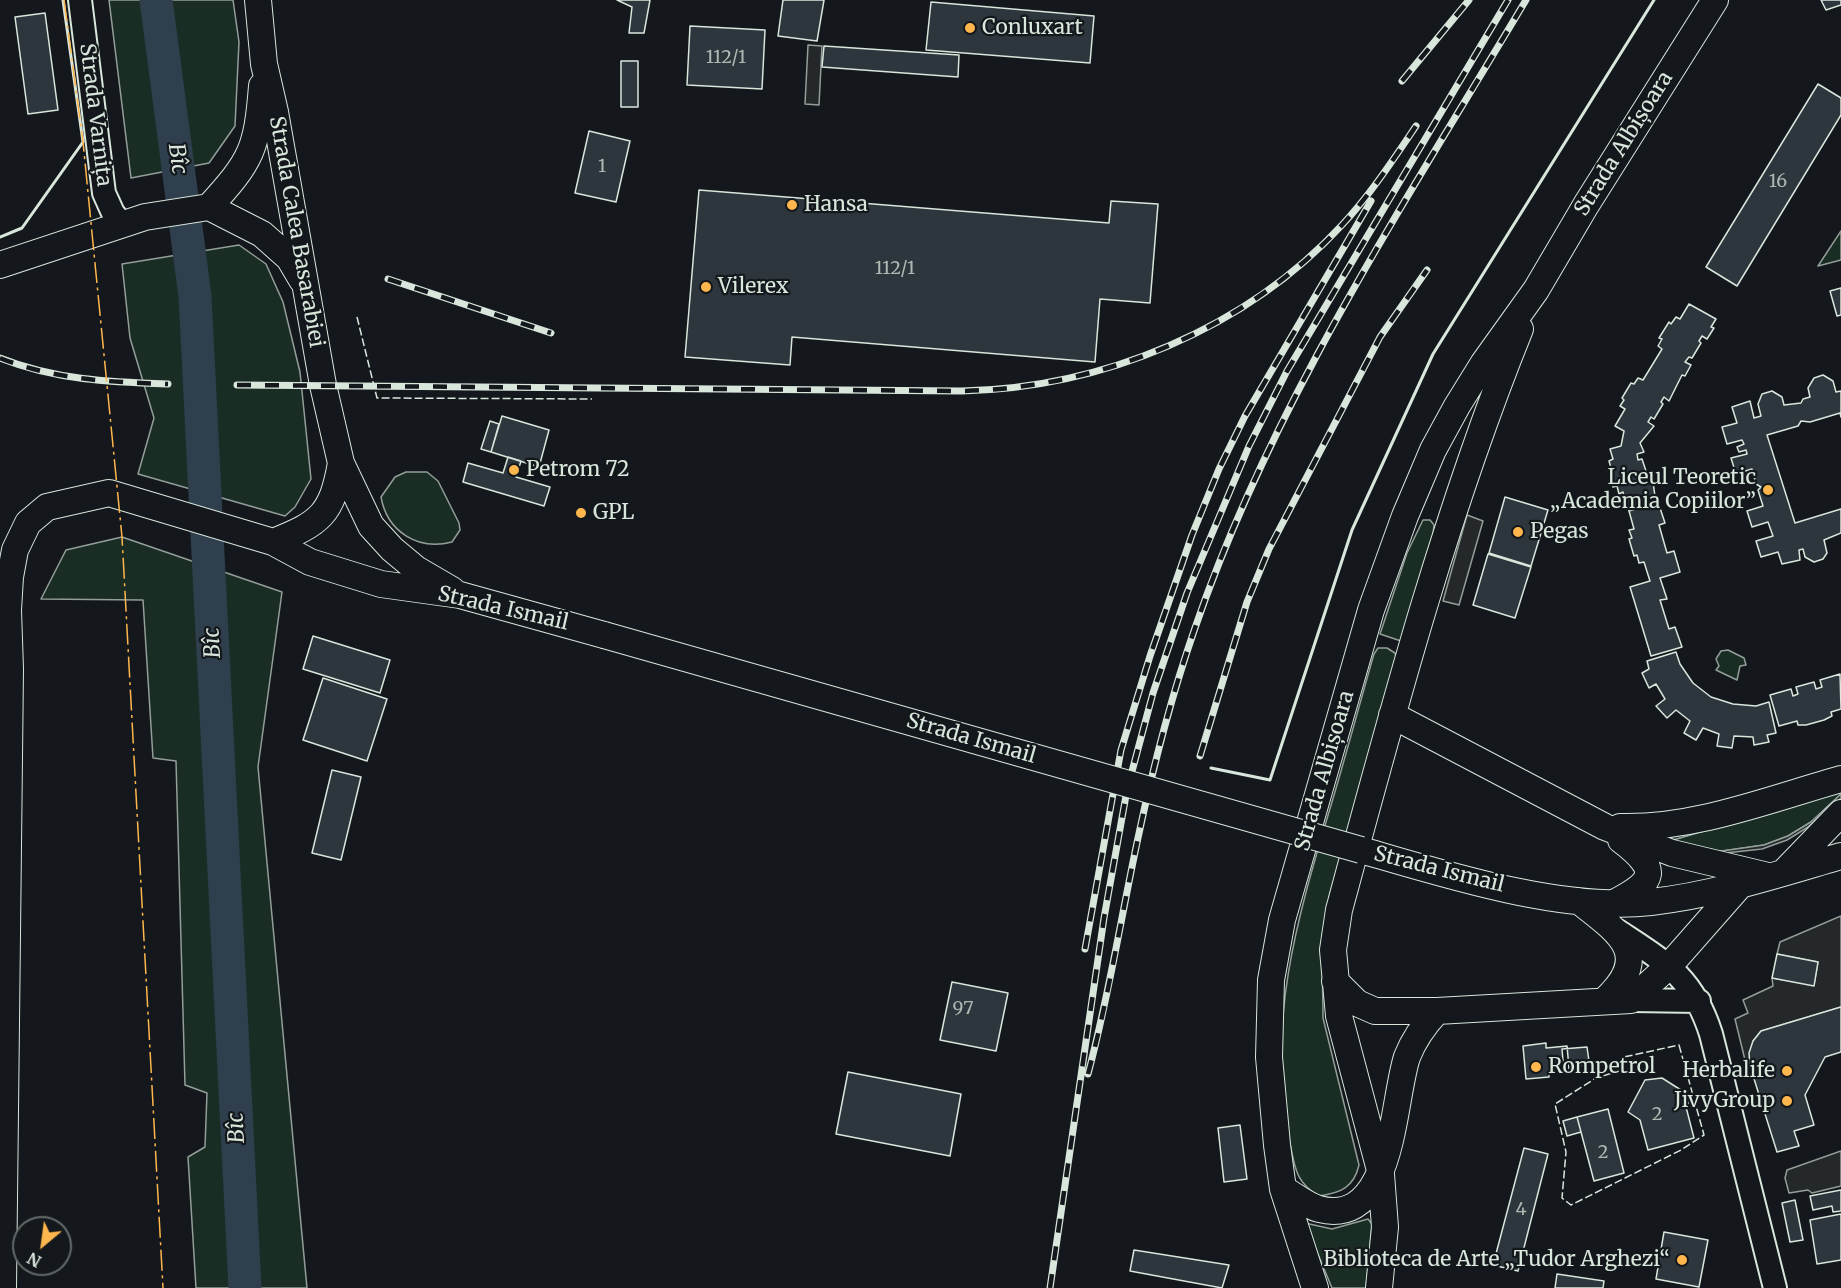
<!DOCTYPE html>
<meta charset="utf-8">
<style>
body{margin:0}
#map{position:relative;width:1841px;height:1288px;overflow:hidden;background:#14181c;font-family:Merriweather,serif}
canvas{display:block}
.north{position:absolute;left:12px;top:1216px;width:60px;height:60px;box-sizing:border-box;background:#14181c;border:2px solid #626a69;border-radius:50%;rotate:209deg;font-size:16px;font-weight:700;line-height:24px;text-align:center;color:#d8e6dc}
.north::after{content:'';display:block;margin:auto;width:21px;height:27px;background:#ffb74d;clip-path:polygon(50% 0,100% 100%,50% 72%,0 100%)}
</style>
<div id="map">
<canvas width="1841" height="1288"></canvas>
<div class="north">N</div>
</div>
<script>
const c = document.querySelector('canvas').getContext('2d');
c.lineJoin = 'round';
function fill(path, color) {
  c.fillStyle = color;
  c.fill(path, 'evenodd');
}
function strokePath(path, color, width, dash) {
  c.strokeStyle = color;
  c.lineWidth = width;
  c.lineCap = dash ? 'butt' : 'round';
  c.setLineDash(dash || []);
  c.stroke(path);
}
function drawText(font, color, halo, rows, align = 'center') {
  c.font = font + ' Merriweather,serif';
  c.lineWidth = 4.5;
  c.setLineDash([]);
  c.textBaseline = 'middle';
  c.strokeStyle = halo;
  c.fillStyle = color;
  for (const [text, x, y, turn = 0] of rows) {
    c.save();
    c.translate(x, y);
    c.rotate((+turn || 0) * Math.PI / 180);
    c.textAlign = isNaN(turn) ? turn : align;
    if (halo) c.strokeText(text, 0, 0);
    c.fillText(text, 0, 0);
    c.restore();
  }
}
const green = new Path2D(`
 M109,0H233L239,42L235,126L209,163L131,178Z
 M1841,231V260L1818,266Z
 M239,245L266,264L283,302L300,372L311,479L295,507L285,516L138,474L154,418L130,338L122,264Z
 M406,472H427L438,481L459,523L460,530L452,542C417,551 387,531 381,497L395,477Z
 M1423,520H1430L1434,525L1433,535L1401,641L1380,634L1407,553Z
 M122,537L282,592L258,767L307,1288H196L188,1157L205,1147L207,1093L185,1085L176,761L153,758L143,600L41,599L66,550Z
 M1378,648H1387L1395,653L1397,661L1330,893L1322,936L1323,1018L1359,1165C1354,1187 1341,1193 1319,1196C1294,1182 1295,1165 1289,1139C1266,1025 1297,919 1329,812C1345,759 1359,706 1374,654Z
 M1728,650L1744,658L1746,665L1740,666L1737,680L1716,670L1719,666L1716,659L1721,651Z
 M1841,790V794L1811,822L1788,836L1764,845L1715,852L1673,840Z
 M1368,1219L1372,1224L1366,1288H1332L1305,1223L1332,1229Z`);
fill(green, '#1a2d24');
strokePath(green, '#939e99', 1.5);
const parking = new Path2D(`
 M808,45L822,46L819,105L805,104Z
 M1467,515L1483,521L1459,605L1443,601Z
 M1841,788V790L1673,840L1715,852L1764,845L1788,836L1811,822L1841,794V798L1808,827L1787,840L1762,849L1716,854L1680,847L1668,841L1671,837Z
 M1841,916V1007L1761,1031L1753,1041L1750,1058L1745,1060L1735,1019L1748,1013L1743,1000L1773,986L1772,978L1814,985L1818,962L1777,954L1780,942Z
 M1841,1151V1186L1812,1193L1808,1190L1789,1193L1785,1178L1787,1170Z`);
fill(parking, '#24282b');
strokePath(parking, '#939e99', 1.5);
strokePath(new Path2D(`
 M156,0L195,296L245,1288`), '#2f3f4d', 33);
const building = new Path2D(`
 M617,0H650L644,33H629L632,7Z
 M783,0H824L817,41L778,36Z
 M1821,0H1841V5L1826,10Z
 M931,2L1094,16L1090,63L926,50Z
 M45,13L58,110L28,114L15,17Z
 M690,26L765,30L762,89L687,85Z
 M824,46L959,55L958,77L822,67Z
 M621,61H638V107H621Z
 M1818,84L1841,98V115L1737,286L1706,267Z
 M589,131L630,141L616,202L575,193Z
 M699,190L1109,223L1111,201L1158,204L1150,303L1100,299L1095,362L792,337L790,365L685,357Z
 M1841,288V315L1837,316L1830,291Z
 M1689,304L1716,319L1711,327L1714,328L1707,339L1702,336L1699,341L1701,343L1692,358L1689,357L1685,362L1691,365L1685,376L1682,375L1669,401L1664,397L1661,402L1663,404L1654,419L1651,417L1648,422L1654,426L1640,443L1644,452L1637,454L1638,460L1642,459L1648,477L1644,478L1645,484L1653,482L1656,503L1629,511L1623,492L1619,494L1617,486L1613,487L1608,469L1611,468L1609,461L1613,459L1610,449L1621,446L1624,431L1615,426L1625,409L1620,406L1624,400L1622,398L1631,383L1634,384L1638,378L1643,380L1662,349L1658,346L1662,339L1659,338L1669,322L1671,324L1676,317L1680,319Z
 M1823,375L1833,381L1836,392L1841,391V417L1840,413L1810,422L1801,421L1798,426L1767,435L1795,523L1841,509V533L1824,540L1827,553L1823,559L1814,562L1805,557L1803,549L1799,550L1800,560L1782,564L1778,552L1761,557L1756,541L1773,536L1768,522L1752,527L1747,511L1763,506L1758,490L1761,487L1756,484L1752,469L1736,474L1731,458L1747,454L1746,450L1739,452L1737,447L1744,444L1742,440L1727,444L1722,427L1737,423L1732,407L1750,401L1754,418L1761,416L1758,404L1762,394L1772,391L1782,397L1784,405L1801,403L1803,399L1810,397L1808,388L1814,378Z
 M502,416L549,430L539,467L491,452Z
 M490,421L499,424L491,452L481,449Z
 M508,457L521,461L516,477L550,487L544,506L463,482L468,463L503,473Z
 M1505,497L1548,510L1531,566L1489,553Z
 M1658,502L1665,523L1659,525L1667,553L1674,551L1680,572L1660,578L1667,599L1660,600L1669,629L1675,627L1682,647L1651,656L1630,587L1650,581L1644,562L1639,563L1637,555L1634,556L1629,539L1632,538L1629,530L1634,529L1629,511Z
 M1488,554L1531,567L1515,618L1473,605Z
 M313,636L390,660L380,693L303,669Z
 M1676,652L1680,664L1693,683L1711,697L1733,704L1756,706L1769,702L1776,733L1767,735L1769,742L1754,745L1753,737L1734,736L1732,748L1717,746L1719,734L1703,728L1696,740L1684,733L1690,721L1676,710L1667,718L1656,706L1665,699L1656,684L1649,688L1642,673L1649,669L1647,661Z
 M1840,674L1841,709L1831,712L1832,716L1824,720L1806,725H1798L1797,721L1779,726L1770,695L1791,689L1793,696L1798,694L1796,687L1814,682L1816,689L1822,687L1820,680Z
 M323,678L387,699L367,761L303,740Z
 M332,770L361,777L341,860L312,853Z
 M1777,954L1818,962L1814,986L1772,978Z
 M952,982L1008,993L996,1051L940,1040Z
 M1841,1007V1052L1825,1057L1805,1095L1814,1125L1794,1131L1799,1146L1777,1152L1750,1066L1749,1053L1753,1041L1761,1031Z
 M1546,1043V1048L1567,1046L1569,1068L1549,1070V1077L1526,1079L1523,1046Z
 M1587,1047L1589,1061L1564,1073L1562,1049Z
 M848,1072L961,1094L950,1156L836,1134Z
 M1662,1078L1692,1097L1686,1107L1694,1138L1648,1150L1640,1120L1628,1112L1645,1080Z
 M1608,1109L1624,1173L1594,1181L1577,1117Z
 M1577,1117L1581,1132L1567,1136L1563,1121Z
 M1240,1125L1247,1179L1224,1182L1218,1128Z
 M1524,1148L1548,1154L1518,1271L1493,1265Z
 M1841,1190V1211L1833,1212L1832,1206L1813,1210L1810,1196Z
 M1795,1200L1803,1240L1790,1242L1782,1203Z
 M1841,1214V1260L1817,1264L1810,1220Z
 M1664,1232L1708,1240L1699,1287L1656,1279Z
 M1134,1250L1229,1265L1222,1288L1130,1271Z
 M1557,1274L1604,1281L1603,1288H1555Z`);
fill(building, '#2c363c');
strokePath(building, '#d8e6dc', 1.5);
const secondary = new Path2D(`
 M80,0L104,193L113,213L122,224
 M1618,931C1665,962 1693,977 1711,1034L1775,1288
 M1631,1000L1699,1001`);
const primary = new Path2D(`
 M258,0L264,64L275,112L323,385L341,463L371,526L392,549L416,569L452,590
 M209,207C252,160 257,149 262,86
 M0,265L145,217L209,207L262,234L289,258L302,280
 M273,542C321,523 332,514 341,463
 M1392,715L1605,827L1672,853L1768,876
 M1620,827C1695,829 1770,799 1841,779
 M1361,850C1447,875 1563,912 1651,902C1715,895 1779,874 1841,856
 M1785,871L1841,813
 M1579,901C1620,933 1654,955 1604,1001
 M1614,903C1656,881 1660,870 1621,840
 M1335,981L1357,1003L1375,1011H1437L1631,1000L1669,966L1742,883
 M1283,1189C1294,1195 1307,1206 1319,1209C1394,1228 1392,1102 1407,1057C1414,1039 1424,1025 1437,1011
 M3,1288L10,669L8,610L10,577L15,550L28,523L47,507L109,493L273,542L310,562L381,584L460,595L604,635
 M1315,1288L1283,1189L1277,1145L1269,1057L1271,980L1282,920L1371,610L1405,516L1433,450L1457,406L1483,364L1536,290L1586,205L1715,0
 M1379,1288L1385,1227L1381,1174L1339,1016L1333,950L1339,910C1392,714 1444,517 1520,329`);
strokePath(secondary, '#d8e6dc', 26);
strokePath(primary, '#d8e6dc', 28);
strokePath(secondary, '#14181c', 22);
strokePath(primary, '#14181c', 26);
const rail = new Path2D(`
 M1402,81L1469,0
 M388,279L551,333
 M0,358C55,380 110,382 168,384
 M237,385L962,391C1102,388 1246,329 1342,225C1370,195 1393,160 1416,126
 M1200,756L1247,602L1269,549L1380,337L1427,270
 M1085,949L1121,750L1150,656L1192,535L1219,469L1245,416L1371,201
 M1088,1074C1109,996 1121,917 1138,838C1153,767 1171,697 1195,628C1272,403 1405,203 1526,0
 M1050,1288L1104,918L1127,790L1153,693L1187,593L1249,446L1287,371L1508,0`);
strokePath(rail, '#d8e6dc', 7);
strokePath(rail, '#14181c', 4.5, [14]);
const primaryBridge = new Path2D(`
 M604,635L1361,850`);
strokePath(primaryBridge, '#d8e6dc', 28, []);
strokePath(primaryBridge, '#14181c', 26);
strokePath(new Path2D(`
 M357,317L377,398L592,399
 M1679,1045L1704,1135L1681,1150L1571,1205L1562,1198L1566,1152L1555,1104L1596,1078L1619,1071L1624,1066V1057Z`), '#d8e6dc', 1.5, [8, 3]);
strokePath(new Path2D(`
 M0,237L22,228L83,142L63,0
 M1211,768L1270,780L1352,530L1433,354L1654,0`), '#d8e6dc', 3);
strokePath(new Path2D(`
 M64,0L83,142L122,537L163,1288`), '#ffb74d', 1.5, [21, 4.5, 3, 4.5]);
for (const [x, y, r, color] of [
 [970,28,6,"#ffb74d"],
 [792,205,6,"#ffb74d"],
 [706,287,6,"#ffb74d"],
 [514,470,6,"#ffb74d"],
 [1768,490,6,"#ffb74d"],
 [581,513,6,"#ffb74d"],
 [1518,532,6,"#ffb74d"],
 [1536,1067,6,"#ffb74d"],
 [1787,1071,6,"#ffb74d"],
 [1787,1101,6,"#ffb74d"],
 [1682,1260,6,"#ffb74d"]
]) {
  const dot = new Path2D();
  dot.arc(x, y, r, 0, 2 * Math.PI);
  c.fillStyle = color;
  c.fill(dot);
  strokePath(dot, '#14181c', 2);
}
drawText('18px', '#adbab4', null, [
 ["112/1",726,58],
 ["1",602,167],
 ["16",1778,182],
 ["112/1",895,269],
 ["97",963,1009],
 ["2",1657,1115],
 ["2",1603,1153],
 ["4",1521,1210]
]);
drawText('21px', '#d8e6dc', '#14181c', [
 ["Conluxart",982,28],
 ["Hansa",804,205],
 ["Vilerex",718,287],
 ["Petrom 72",526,470],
 ["Liceul Teoretic",1756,478,"right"],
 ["„Academia Copiilor”",1756,502,"right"],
 ["GPL",593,513],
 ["Pegas",1530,532],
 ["Rompetrol",1548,1067],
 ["Herbalife",1775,1071,"right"],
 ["JivyGroup",1775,1101,"right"],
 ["Biblioteca de Arte „Tudor Arghezi“",1670,1260,"right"]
], 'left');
drawText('21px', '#d8e6dc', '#14181c', [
 ["Strada Varnița",95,115,83],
 ["Strada Albișoara",1624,144,-58],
 ["Strada Calea Basarabiei",296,232,80],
 ["Strada Ismail",503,609,13],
 ["Strada Ismail",971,739,16],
 ["Strada Albișoara",1325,771,-74],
 ["Strada Ismail",1439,870,14]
]);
drawText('italic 22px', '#d8e6dc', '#14181c', [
 ["Bîc",177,159,82],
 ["Bîc",213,643,-93],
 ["Bîc",237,1128,-93]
]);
</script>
